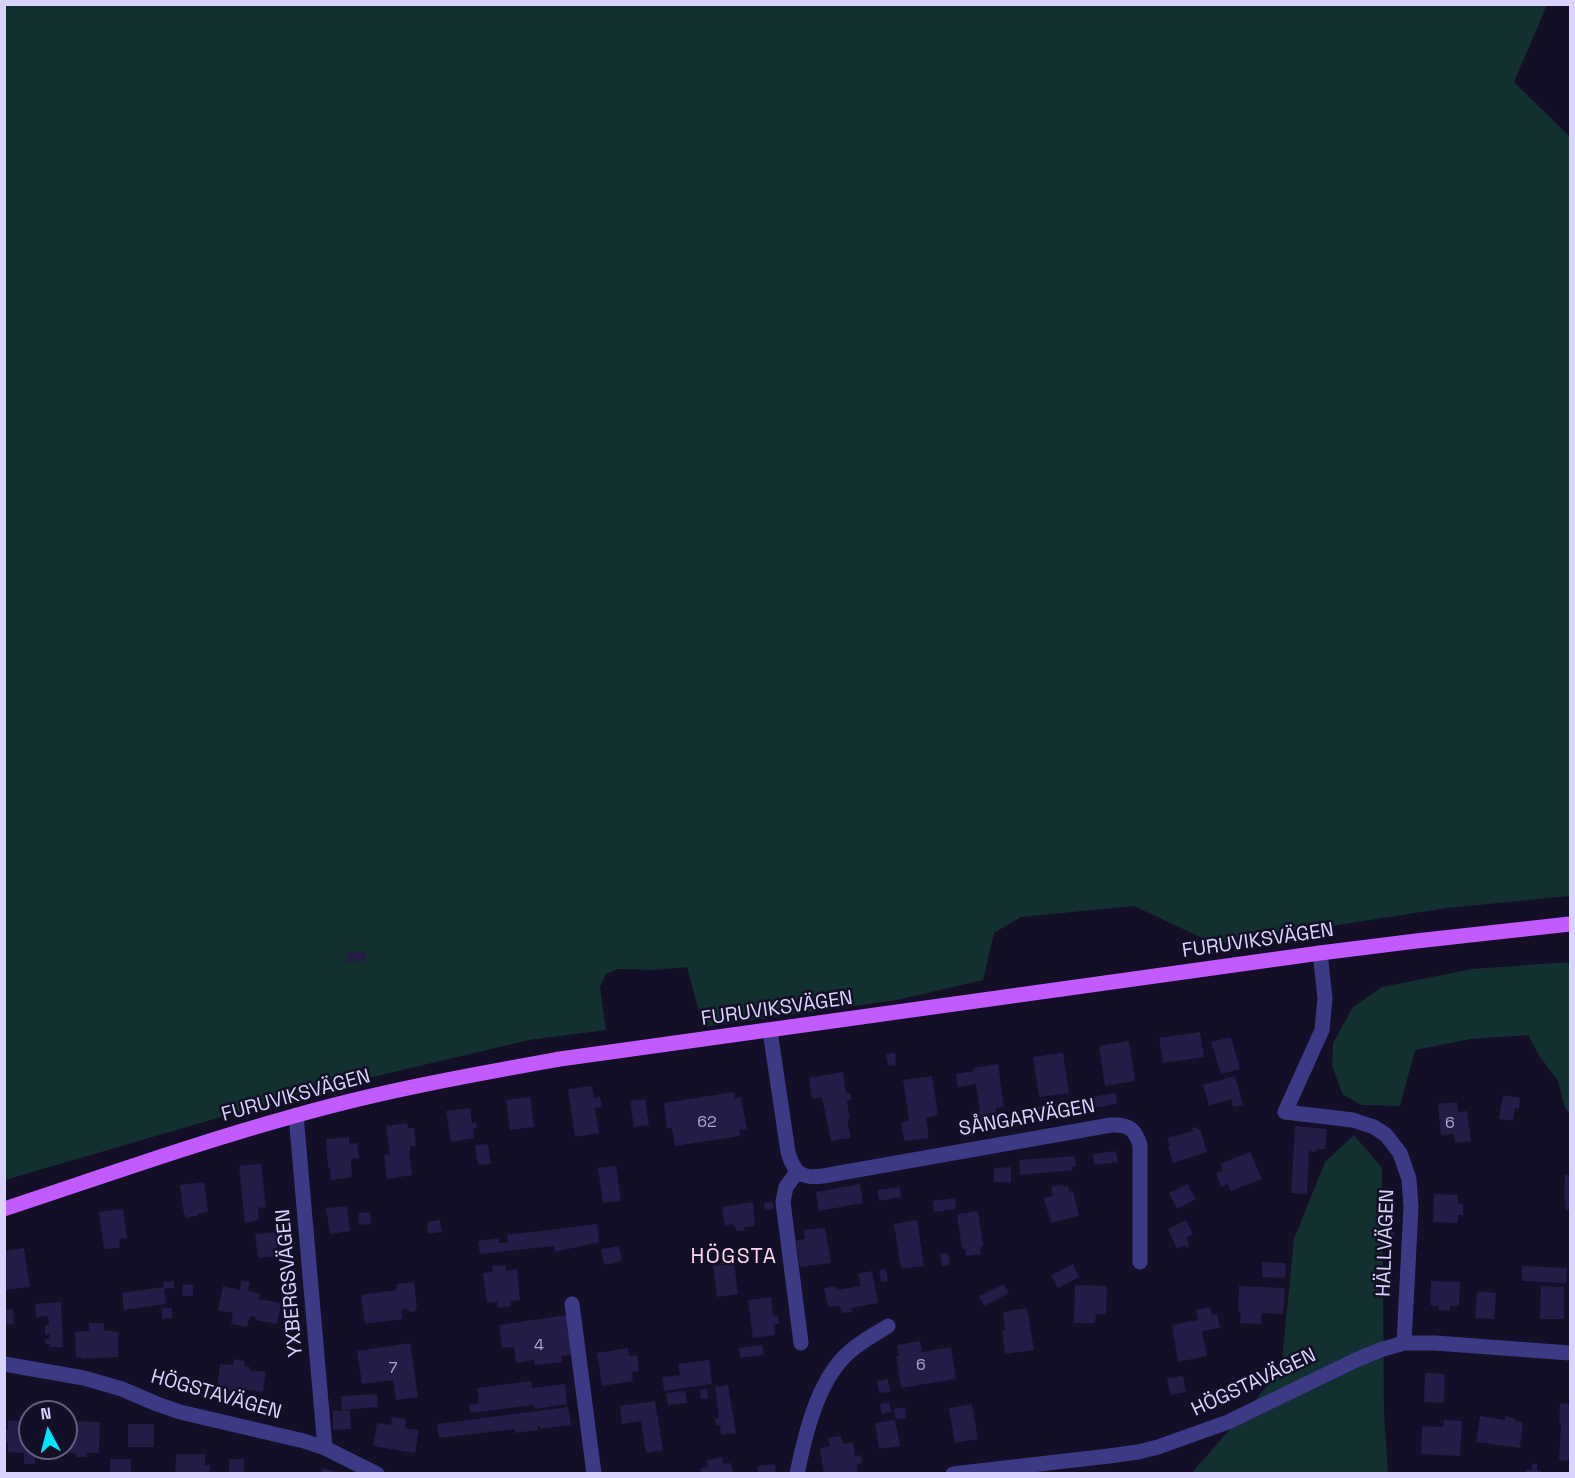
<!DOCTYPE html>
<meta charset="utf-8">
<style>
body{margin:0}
#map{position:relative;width:1575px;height:1478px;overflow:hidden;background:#130f26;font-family:"Space Grotesk",sans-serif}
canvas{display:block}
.frame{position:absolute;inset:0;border:6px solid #d9d4ff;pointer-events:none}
.north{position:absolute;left:18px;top:1400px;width:60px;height:60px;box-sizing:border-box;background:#130f26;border:2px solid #625e7d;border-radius:50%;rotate:353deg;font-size:16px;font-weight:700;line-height:24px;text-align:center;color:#d9d4ff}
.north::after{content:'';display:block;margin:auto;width:21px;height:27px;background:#00e5ff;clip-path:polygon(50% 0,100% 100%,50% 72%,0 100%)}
</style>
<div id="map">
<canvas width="1575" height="1478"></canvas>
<div class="frame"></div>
<div class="north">N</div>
</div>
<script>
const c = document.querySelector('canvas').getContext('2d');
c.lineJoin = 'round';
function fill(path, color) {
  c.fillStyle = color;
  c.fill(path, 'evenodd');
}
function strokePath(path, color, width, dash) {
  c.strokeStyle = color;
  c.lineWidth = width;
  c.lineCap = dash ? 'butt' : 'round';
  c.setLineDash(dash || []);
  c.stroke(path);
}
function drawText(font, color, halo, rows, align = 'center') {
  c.font = font + ' "Space Grotesk",sans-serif';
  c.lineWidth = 5;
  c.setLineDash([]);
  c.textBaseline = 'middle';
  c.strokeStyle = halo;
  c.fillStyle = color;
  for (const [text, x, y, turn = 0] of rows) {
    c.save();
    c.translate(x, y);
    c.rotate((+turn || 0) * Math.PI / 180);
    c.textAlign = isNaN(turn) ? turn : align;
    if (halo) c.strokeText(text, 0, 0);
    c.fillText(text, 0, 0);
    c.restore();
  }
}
fill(new Path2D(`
 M4,5H1547L1514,82L1570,137V896L1447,908L1215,944L1134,906L1021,917L994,933L983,980L897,1000L703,1027L687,967L656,970L618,969L606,974L600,987L606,1030L529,1040L293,1096L5,1180Z
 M1570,962V1114L1565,1108L1558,1081L1538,1054L1528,1035L1471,1039L1415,1050L1400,1106L1362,1105L1343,1095L1332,1066L1333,1043L1353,1007L1382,987L1472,969Z
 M1354,1135L1382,1168L1384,1413L1388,1473L1191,1474L1281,1370L1294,1239L1325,1162Z`), '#12302f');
fill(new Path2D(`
 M366,952V961L347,962V953Z
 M1200,1032L1204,1057L1163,1063L1159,1038Z
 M1231,1037L1240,1069L1221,1074L1211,1042Z
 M1129,1041L1135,1081L1105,1086L1099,1046Z
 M895,1053L896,1065L888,1066L886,1054Z
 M1063,1053L1069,1093L1039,1097L1033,1057Z
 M998,1064L1004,1107L996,1108L999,1126L974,1129L971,1112L980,1111L976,1084L958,1087L956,1074L974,1071L973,1068Z
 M843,1072L846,1093H850L852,1100L847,1101L850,1119H847L851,1138L831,1141L822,1097L812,1099L809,1078Z
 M932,1076L938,1115L926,1118L929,1138L904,1141L901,1122L909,1120L903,1080Z
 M1235,1076L1243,1105L1233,1107L1231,1099L1209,1106L1203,1085Z
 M592,1086L594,1098L600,1097L601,1102V1107L595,1108L599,1133L575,1137L568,1089Z
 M734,1092L735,1098L741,1097L747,1129L739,1130L740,1136L675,1146L672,1128L667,1129L664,1103Z
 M1116,1093L1117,1104L1092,1108L1091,1097Z
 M1503,1095L1520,1098L1519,1109L1515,1108L1513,1121L1499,1119Z
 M530,1097L534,1127L510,1130L506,1100Z
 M645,1099L649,1125L634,1127L630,1101Z
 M1457,1102L1458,1112L1467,1111L1471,1141L1455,1143L1454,1134L1441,1135L1438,1104Z
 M1058,1104L1060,1115L1037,1118L1036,1107Z
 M470,1108L472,1123H476L477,1128L473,1129L474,1138L451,1142L446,1111Z
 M407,1123L408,1128H414L416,1146H410V1150L409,1151L412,1175L387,1179L384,1155L390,1154L386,1126Z
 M1295,1126L1327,1129L1325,1149H1317L1316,1152L1309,1151L1307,1194L1291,1193Z
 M1197,1127L1198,1130L1200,1129L1207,1152L1173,1163L1168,1146H1170L1167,1138L1193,1131L1192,1128Z
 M349,1137V1144L357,1143L359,1158L351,1159L352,1177L331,1180L330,1168H328L326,1139Z
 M488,1144L491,1164L478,1165L475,1145Z
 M1116,1151L1118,1162L1094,1165L1093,1154Z
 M1250,1152L1262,1179L1231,1191L1228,1184L1221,1187L1216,1173L1223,1170L1220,1164Z
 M1075,1156L1076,1166L1072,1167L1073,1170L1020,1175L1019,1160Z
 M261,1164L266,1207L258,1208L259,1220L245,1223L239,1166Z
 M616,1166L621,1201L603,1203L598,1168Z
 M1011,1167V1182H994V1168Z
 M1565,1175H1570V1210H1565L1566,1201H1564Z
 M204,1182L208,1212L197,1214V1216L186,1218V1215H184L180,1185Z
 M860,1184L863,1203L819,1211L816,1192Z
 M1063,1184L1064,1187L1068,1186L1069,1192L1073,1191L1079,1216L1051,1223L1044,1198L1053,1196L1051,1187Z
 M1187,1184L1196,1199L1177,1209L1169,1193Z
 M900,1187L901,1197L879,1201L877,1190Z
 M1434,1194L1458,1195V1204H1463V1215H1458V1223L1433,1222Z
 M955,1198L956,1209L934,1212L933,1201Z
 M753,1202L755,1226L744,1227L745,1231H737L733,1224L725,1226L722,1207Z
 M773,1202L774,1209L765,1210L764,1203Z
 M347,1206L350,1231L330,1234L326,1208Z
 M123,1209L127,1238L119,1239L120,1248L104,1249L99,1212Z
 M978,1211L983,1246L980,1247L981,1254L966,1256L965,1249H962L957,1214Z
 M370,1212L371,1224L359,1225L358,1213Z
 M440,1220L442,1232L428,1234L427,1222Z
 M917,1220L924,1266L901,1269L894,1224Z
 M1186,1220L1193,1234L1187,1237L1189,1246L1186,1248L1185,1245L1177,1249L1168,1229Z
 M597,1224L599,1242L555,1252L554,1246L480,1254L478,1241L499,1238V1243H508L507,1235Z
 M825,1228L831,1263L800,1267L796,1240L805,1239L804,1230Z
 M276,1232L278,1256L258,1258L255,1234Z
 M1388,1232H1395L1394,1241H1388Z
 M619,1246L622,1261L604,1265L601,1249Z
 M24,1248L30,1287L4,1290V1251Z
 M948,1253L950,1265L942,1266L940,1254Z
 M1262,1262L1286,1263L1285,1278L1262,1277Z
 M734,1263L738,1294L717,1297L713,1266Z
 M1073,1264L1079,1277L1058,1288L1051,1275Z
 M506,1265V1271L517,1269L520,1300L510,1301L511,1306L498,1308L497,1302L487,1303L483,1273L493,1272L492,1266Z
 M1522,1266L1567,1268L1566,1283L1522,1281Z
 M886,1269L888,1281L881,1282L879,1270Z
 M872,1271L878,1303L851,1308L852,1312L843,1313L839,1306L828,1307L824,1288L836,1286L837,1290L861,1286L858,1274Z
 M241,1280L250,1282L248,1291L260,1294L259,1299L281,1303L277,1324L255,1320L256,1317L250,1316L247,1327L231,1324L233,1313L218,1310L223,1286L240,1290Z
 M174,1281V1288L164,1289L166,1304L124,1310L122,1293L164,1287L163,1282Z
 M1431,1281L1460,1282L1459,1306H1450V1311L1439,1310V1306L1430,1305Z
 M414,1282L417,1308H415L416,1311L409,1312L408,1309L401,1310L403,1319L365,1324L361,1295L397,1290L396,1284Z
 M183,1284L193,1285V1296H182Z
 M1004,1284L1009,1293L984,1306L979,1296Z
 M1075,1285L1107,1286L1106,1315L1096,1314L1095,1323H1074Z
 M1239,1286L1285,1288L1283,1314L1262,1313L1261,1324L1240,1323L1241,1312H1238Z
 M1541,1286L1564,1287V1319H1540Z
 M1477,1291L1496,1293L1494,1319L1475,1318Z
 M771,1297L773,1316L778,1315L779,1324H774L775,1335L753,1338L748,1300Z
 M61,1302L63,1347H50V1344H45V1339H50L49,1334H45V1325H49L48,1316L36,1317L35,1304Z
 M1210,1307L1212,1315L1217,1314L1220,1328L1202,1331L1207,1356L1178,1362L1172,1325L1198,1320L1196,1310Z
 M162,1308H172V1318L162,1319Z
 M1027,1308L1034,1350L1005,1354L1002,1331L1005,1330L1003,1312Z
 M13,1309L14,1324L4,1325V1310Z
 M567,1315L573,1355L561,1356L562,1362L535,1365L534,1360L516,1363L514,1347L502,1348L499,1325Z
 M89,1323H104V1330L118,1332V1357L81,1359V1357H76L75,1332L89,1331Z
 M920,1341L922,1352L951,1347L956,1379L901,1388L896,1356H899L897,1345Z
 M410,1343L418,1397L396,1400L393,1380L362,1384L357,1351Z
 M762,1345L764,1355L740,1358L739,1348Z
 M628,1348L629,1356L637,1355L639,1371L632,1372L633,1381L602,1386L597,1353Z
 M234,1359L245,1361L244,1366L250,1367L249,1370L266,1372L263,1392L247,1390V1393L217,1390L220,1364L233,1365Z
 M709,1360L712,1384L664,1391L662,1377L680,1375L678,1364Z
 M1425,1373L1445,1374L1444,1403L1424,1402Z
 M1183,1376L1186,1392L1170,1395L1167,1378Z
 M888,1379L890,1392L879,1393L877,1381Z
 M531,1381L532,1388L565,1384L567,1404L535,1409L534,1405L470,1413L469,1405L479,1403L477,1388Z
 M728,1385L736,1433L721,1435L720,1425L716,1426L715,1418H719L715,1387Z
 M707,1389L708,1399H701L700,1390Z
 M685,1391L687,1403L668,1405L666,1393Z
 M377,1394L378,1407L342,1410L341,1396Z
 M655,1401L663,1450L646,1453L641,1421L622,1424L620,1406Z
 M889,1402L891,1412L882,1414L880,1404Z
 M1560,1403L1570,1404V1461L1559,1460L1561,1423H1559Z
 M972,1404L978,1439L955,1443L949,1408Z
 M568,1407L571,1425L540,1429V1426H538V1430L515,1433V1429L439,1438L437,1424Z
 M905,1407L906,1418L896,1419L894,1409Z
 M350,1410L351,1429L333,1430V1411Z
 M1480,1416L1505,1420V1416L1515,1418V1421L1523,1422L1520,1448L1476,1442Z
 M392,1417L406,1419L405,1428L419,1430L415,1453L373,1446L377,1423L391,1425Z
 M895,1420L900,1446L879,1449L875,1423Z
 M1444,1420L1462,1421L1460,1456L1421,1454L1422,1426L1443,1427Z
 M8,1421H30V1448H37V1453L35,1454V1464H24V1453L8,1452V1443H4V1430H8Z
 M66,1421L100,1422L99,1453H87V1457H76V1453L64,1452V1448H66Z
 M128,1424H154V1447H128Z
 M841,1436L843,1444L853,1442L855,1456L861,1455L862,1463L857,1464L858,1471L843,1474H824L820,1448L830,1446L828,1438Z
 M176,1454H205V1465H210L209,1474H175Z
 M722,1457L723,1464L731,1463L733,1474H701L700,1468L708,1467L707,1460Z
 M110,1459H131V1474H110Z
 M229,1459H244V1472H229Z
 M1532,1463L1537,1464V1470L1541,1471V1474H1526V1470H1532Z
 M775,1464L776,1474H758L757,1466Z
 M322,1468L341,1473V1474H321Z`), '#241b47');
strokePath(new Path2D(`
 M1320,953L1325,998L1322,1030L1285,1112L1353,1120L1374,1127L1386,1135L1400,1153L1409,1179L1411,1207L1404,1343
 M770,1031L788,1152C794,1173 801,1179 823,1176L1111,1125C1129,1124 1135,1129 1140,1145V1262
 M296,1115L325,1448
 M797,1172L786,1187L783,1202L801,1343
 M572,1304L594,1474
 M4,1364L84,1378L122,1389L157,1404L180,1412L304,1441L325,1448L377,1474
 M797,1474C805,1435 817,1383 846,1355C858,1343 874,1335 888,1326
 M953,1474L1109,1456L1138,1452L1158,1447L1228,1422L1356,1360L1380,1350L1404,1343H1435L1570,1353`), '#3d3a85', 15);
strokePath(new Path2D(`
 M4,1209C101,1177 196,1143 294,1116C381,1091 471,1075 560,1059L1320,953L1416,941L1570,924`), '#c25bff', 15);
drawText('16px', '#aca6d1', null, [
 ["62",707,1123],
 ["6",1450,1124],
 ["4",539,1346],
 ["6",921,1366],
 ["7",393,1369]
]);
drawText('20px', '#d9d4ff', '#130f26', [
 ["FURUVIKSVÄGEN",1258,941,-8],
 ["FURUVIKSVÄGEN",777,1009,-8],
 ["FURUVIKSVÄGEN",296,1096,-15],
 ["SÅNGARVÄGEN",1027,1118,-10],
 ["HÄLLVÄGEN",1386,1243,-88],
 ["YXBERGSVÄGEN",290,1283,-95],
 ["HÖGSTAVÄGEN",1254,1383,-25],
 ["HÖGSTAVÄGEN",216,1395,16]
]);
c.letterSpacing = '1.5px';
drawText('21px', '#ffd6f0', '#130f26', [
 ["HÖGSTA",734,1257]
]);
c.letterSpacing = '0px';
</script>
